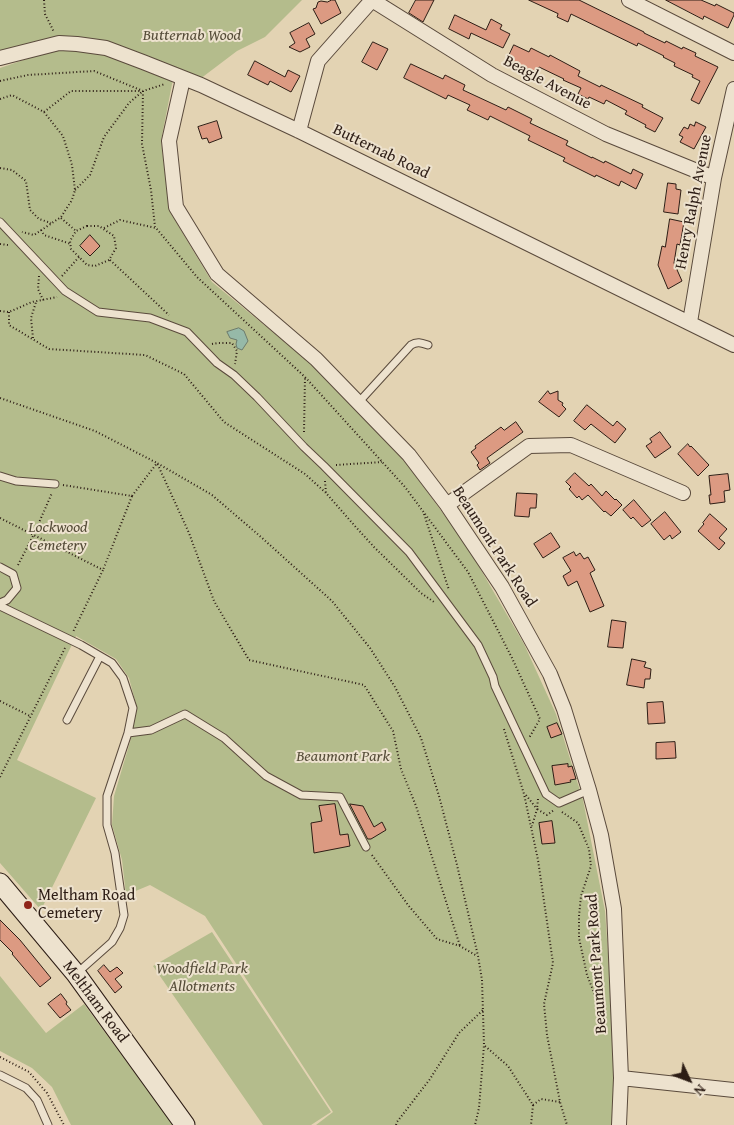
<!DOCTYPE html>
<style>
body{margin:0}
#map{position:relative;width:734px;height:1125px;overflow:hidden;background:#e3d3b3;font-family:"Gentium Book Plus",serif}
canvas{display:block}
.north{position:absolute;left:664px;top:1055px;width:50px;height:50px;-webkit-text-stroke:4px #ede2ce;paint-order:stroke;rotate:133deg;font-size:14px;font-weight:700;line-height:20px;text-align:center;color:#2d1d15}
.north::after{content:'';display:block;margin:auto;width:18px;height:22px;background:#2d1d15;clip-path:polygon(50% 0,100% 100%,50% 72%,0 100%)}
</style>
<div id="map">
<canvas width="734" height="1125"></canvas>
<div class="north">N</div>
</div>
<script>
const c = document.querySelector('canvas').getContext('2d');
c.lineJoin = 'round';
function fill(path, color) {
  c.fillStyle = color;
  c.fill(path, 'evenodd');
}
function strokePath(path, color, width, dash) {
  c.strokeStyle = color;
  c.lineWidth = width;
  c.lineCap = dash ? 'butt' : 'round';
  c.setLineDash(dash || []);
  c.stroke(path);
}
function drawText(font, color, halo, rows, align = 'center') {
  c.font = font + ' "Gentium Book Plus",serif';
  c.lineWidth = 4;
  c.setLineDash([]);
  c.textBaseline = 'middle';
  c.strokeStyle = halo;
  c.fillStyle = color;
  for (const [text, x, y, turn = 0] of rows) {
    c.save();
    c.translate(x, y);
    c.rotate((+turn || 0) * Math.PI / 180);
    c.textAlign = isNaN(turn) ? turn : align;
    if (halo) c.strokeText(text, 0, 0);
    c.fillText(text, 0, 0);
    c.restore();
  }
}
fill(new Path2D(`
 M0,0H302L265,37L237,51L200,79L110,43L0,55Z
 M65,46L108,53L173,79L161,141L170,212L212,282L315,367L406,463L467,546L524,644L556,714L583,800L605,911L618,1095L616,1125H316L333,1112L205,916L150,885L126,895L122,860L112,825L114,796L130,742L137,708L129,678L116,659L76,636L17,760L96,798L41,910L0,863V68Z
 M212,932L331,1112L311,1125H263L153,966Z
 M0,976L46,1033L84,1004L173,1125H71L52,1087L32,1068L0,1051Z`), '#b4bc8c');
const water = new Path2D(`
 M239,328L244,331L248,341L242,350L237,348L236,344L237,340L230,338L227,332Z`);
fill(water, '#96b9a8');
strokePath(water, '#6c7b6d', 1);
const building = new Path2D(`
 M332,0H335L341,13L321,24L313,9L316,8L318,2L321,1L327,2Z
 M416,0H434L423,22L409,13Z
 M529,0H579L644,32V33L665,43L666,41L682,49L683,47L696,53L695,56L718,67L699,104L691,100L700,81L692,77L693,75L674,66L675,63L663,57L664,56L638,43L637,46L571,14L568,22L557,17L558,14Z
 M666,0H701L715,6L716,4L734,13V15L728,28L704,16L703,19Z
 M455,15L486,30L491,19L502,25L500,29L510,34L503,48L471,33L469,39L449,29Z
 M309,23L315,34L306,39L310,47L300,52L289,47L295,43L290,33Z
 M373,42L388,49L377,70L362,62Z
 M514,45L529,52L531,48L549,57L550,55L580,71L578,76L600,87L601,85L643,105L642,107L663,118L655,132L645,127L646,125L625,114L627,111L606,100L604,104L589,97L588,99L578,94L581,88L563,80L564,79L539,67L536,73L507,60Z
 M255,61L285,77L288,70L300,76L291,92L270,81L268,85L248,75Z
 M411,64L443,79L445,75L465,85L463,90L506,110L508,107L532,119L530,123L568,141L566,145L592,158V157L604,163L605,161L631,174L633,169L643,174L636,189L621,181L619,186L596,175L595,177L563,161L565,158L528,140L530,136L490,116L488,120L467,110L470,105L448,95L446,99L404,78Z
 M217,121L222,138L209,143L207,138L202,139L198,127Z
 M696,122L706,127L694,149L680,142L683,137L679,135L684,127L688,129L690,124L694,126Z
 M668,183L676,184V189L681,190L678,214L664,212Z
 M670,219L684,222L680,245L677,244L674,263L682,281L668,289L658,265L662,246L665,247Z
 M90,235L100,246L90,256L80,246Z
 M548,391L550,394L558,391V400L563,403L562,405L566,409L559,417L539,402Z
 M587,405L613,426L617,421L626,429L615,443L591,424L585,430L574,421Z
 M516,422L523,432L487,458L490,463L480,470L477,465L479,463L471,452L476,448L475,446L501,427L504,430Z
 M660,432L671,447L655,458L646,446L652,442L650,439Z
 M688,444L690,447L691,446L709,465L698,476L678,454Z
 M575,473L589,486L591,484L602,496L606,491L615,500L616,499L622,505L611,516L605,511L604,512L588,495L582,500L579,496L577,498L569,489L571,487L566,482Z
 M728,474L730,490L724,491L725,502L710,504L709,495H711L709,476Z
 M517,493L537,494L536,508H530L529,517L515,516Z
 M634,500L651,520L642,527L633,517L631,519L623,510Z
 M665,512L681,532L672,539L670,535L664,540L651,524Z
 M710,514L727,529L719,538L725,543L719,550L698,531L704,524L703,523Z
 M551,533L560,547L543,558L534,544Z
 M574,552L576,556L580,553L584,559L588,557L595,570L590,573L604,606L590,612L577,581L568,586L563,576L571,571L563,558Z
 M612,620L626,622L623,648L608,647Z
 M632,659L646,662L644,667L651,669L650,679H645L644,688L627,685Z
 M663,702L665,723L648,724L647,703Z
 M557,723L562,734L551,738L547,727Z
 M675,742L676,758L656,759V743Z
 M568,764V767L572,766L576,779L570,780L571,782L555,785L552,766Z
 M335,804L340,835L348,834L350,846L314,853L311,823L322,821L319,806Z
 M350,804L363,806L374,827L382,822L386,830L371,839H368Z
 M552,821L555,843L542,844L539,823Z
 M0,920L20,940L51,978L40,987L12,954L13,953L0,940Z
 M104,965L110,972L117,967L123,973L115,979L122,987L115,993L98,971Z
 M61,994L67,1002L66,1004L71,1010L60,1018L48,1004Z`);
fill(building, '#dc9a82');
strokePath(building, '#2d1d15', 1);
const service = new Path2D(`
 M0,222L65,291L98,312L150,318L187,332L217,363L234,375L257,397L304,447L324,466L409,552L478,645L493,677L495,686L546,794L559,803L589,790
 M358,403L411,345C417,341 422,343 428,345
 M0,476L16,481L55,484
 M0,567L13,574L17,588L7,600L0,603
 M0,606L81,645L112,663L123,678L133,708L128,733L107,796V825L115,853L124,915L120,928L112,942L76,974
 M67,720L100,656
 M128,733L151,730L185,714L224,738L266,776L301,795L340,797L366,847
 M0,1075L26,1088L37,1100L48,1125`);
const minor = new Path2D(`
 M372,0L492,75L606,134L714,178
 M629,0L734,53
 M0,58L59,43L77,44L106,48L143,62L201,85L299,131L734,345
 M183,79L169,141L176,207L217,274L316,359L409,455L447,505L502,587L550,674L564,709L589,790L601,835L614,909L621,1078L619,1125
 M299,131L318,61L372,0
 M690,322L714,178L734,89
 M447,505L529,446L571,445L683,493
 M621,1078L734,1090`);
const secondary = new Path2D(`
 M0,883L76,974L185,1125`);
strokePath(service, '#5a4a3c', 9);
strokePath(minor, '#5a4a3c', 16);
strokePath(secondary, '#2d1d15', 21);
strokePath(new Path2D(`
 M44,0L45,14L54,32
 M0,81L28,75L94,71L143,91L165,84
 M143,91L142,144L151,190L155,227
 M0,99L12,95L44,112L63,136L72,165L75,190L72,200L61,217L34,235L22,232
 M44,112L71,91H141
 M0,168L12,170L26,181L30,210L39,219L51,223
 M75,190L90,175L104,137L129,103L143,91
 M61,218L76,231
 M87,226H99L114,236L116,248L109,260L95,266L87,265L71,249L70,241L76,231Z
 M104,228L120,220L156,228L197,277L305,377L405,487L468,572L512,658L540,719L529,738
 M41,230L44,235L71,244
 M0,244L8,245
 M110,260L169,315
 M39,276L38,289L43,300
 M62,276L79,257
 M0,311L9,312L32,302L57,297
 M9,312V325L49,349L145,355L184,374L224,422L305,474L326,493
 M33,338L31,318L36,302
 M212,344L218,343H232L237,351L235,364
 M0,398L95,431L157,463L189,533L214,601L249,660L364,685L393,731L401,769L416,806L460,946
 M304,432L305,377
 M336,465L382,462
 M325,481L326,493L354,525L374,547L421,593L434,602
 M63,485L132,496L103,570
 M132,496L157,463L212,495L261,537L332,601L370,648L395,687L421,738L439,796L457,865L478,956L482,980L484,1045L479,1108L475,1125
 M424,514L449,590
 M0,518L103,570L73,632
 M18,565L34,534L52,493
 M0,701L30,716
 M504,729L524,794L538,860L553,963L544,1004L547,1035L560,1102L567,1125
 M0,777L65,648
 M526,795L537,809L532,826
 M538,799L537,809L547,815L554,810
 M562,812L578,823L589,849L591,866L581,896L579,916V938L587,975L605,1020
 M372,855L408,905L437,939L460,946L477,956
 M485,1046L508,1066L533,1105L531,1125
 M0,1057L29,1072L47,1093L64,1125
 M533,1105L541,1099L560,1102
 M396,1125L397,1122L430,1079L459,1033L483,1010`), '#2d1d15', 2, [1, 2.5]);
strokePath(service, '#ede2ce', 7);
strokePath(minor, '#ede2ce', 14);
strokePath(secondary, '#ede2ce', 19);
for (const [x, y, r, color] of [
 [28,905,5,"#8f2418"]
]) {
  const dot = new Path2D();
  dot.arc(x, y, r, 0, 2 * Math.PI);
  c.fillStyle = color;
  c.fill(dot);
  strokePath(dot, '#ede2ce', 2);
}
drawText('italic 16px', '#564d39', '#ede2ce', [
 ["Butternab Wood",192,36],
 ["Lockwood",58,528],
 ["Cemetery",58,546],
 ["Beaumont Park",343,757],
 ["Woodfield Park",202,969],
 ["Allotments",202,987]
]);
drawText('16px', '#2d1d15', '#ede2ce', [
 ["Beagle Avenue",547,83,28],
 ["Butternab Road",381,152,26],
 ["Henry Ralph Avenue",694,202,-79],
 ["Beaumont Park Road",494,547,57],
 ["Beaumont Park Road",597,964,-94],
 ["Meltham Road",95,1002,53]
]);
drawText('16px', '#2d1d15', '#ede2ce', [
 ["Meltham Road",38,896],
 ["Cemetery",38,914]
], 'left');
</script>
